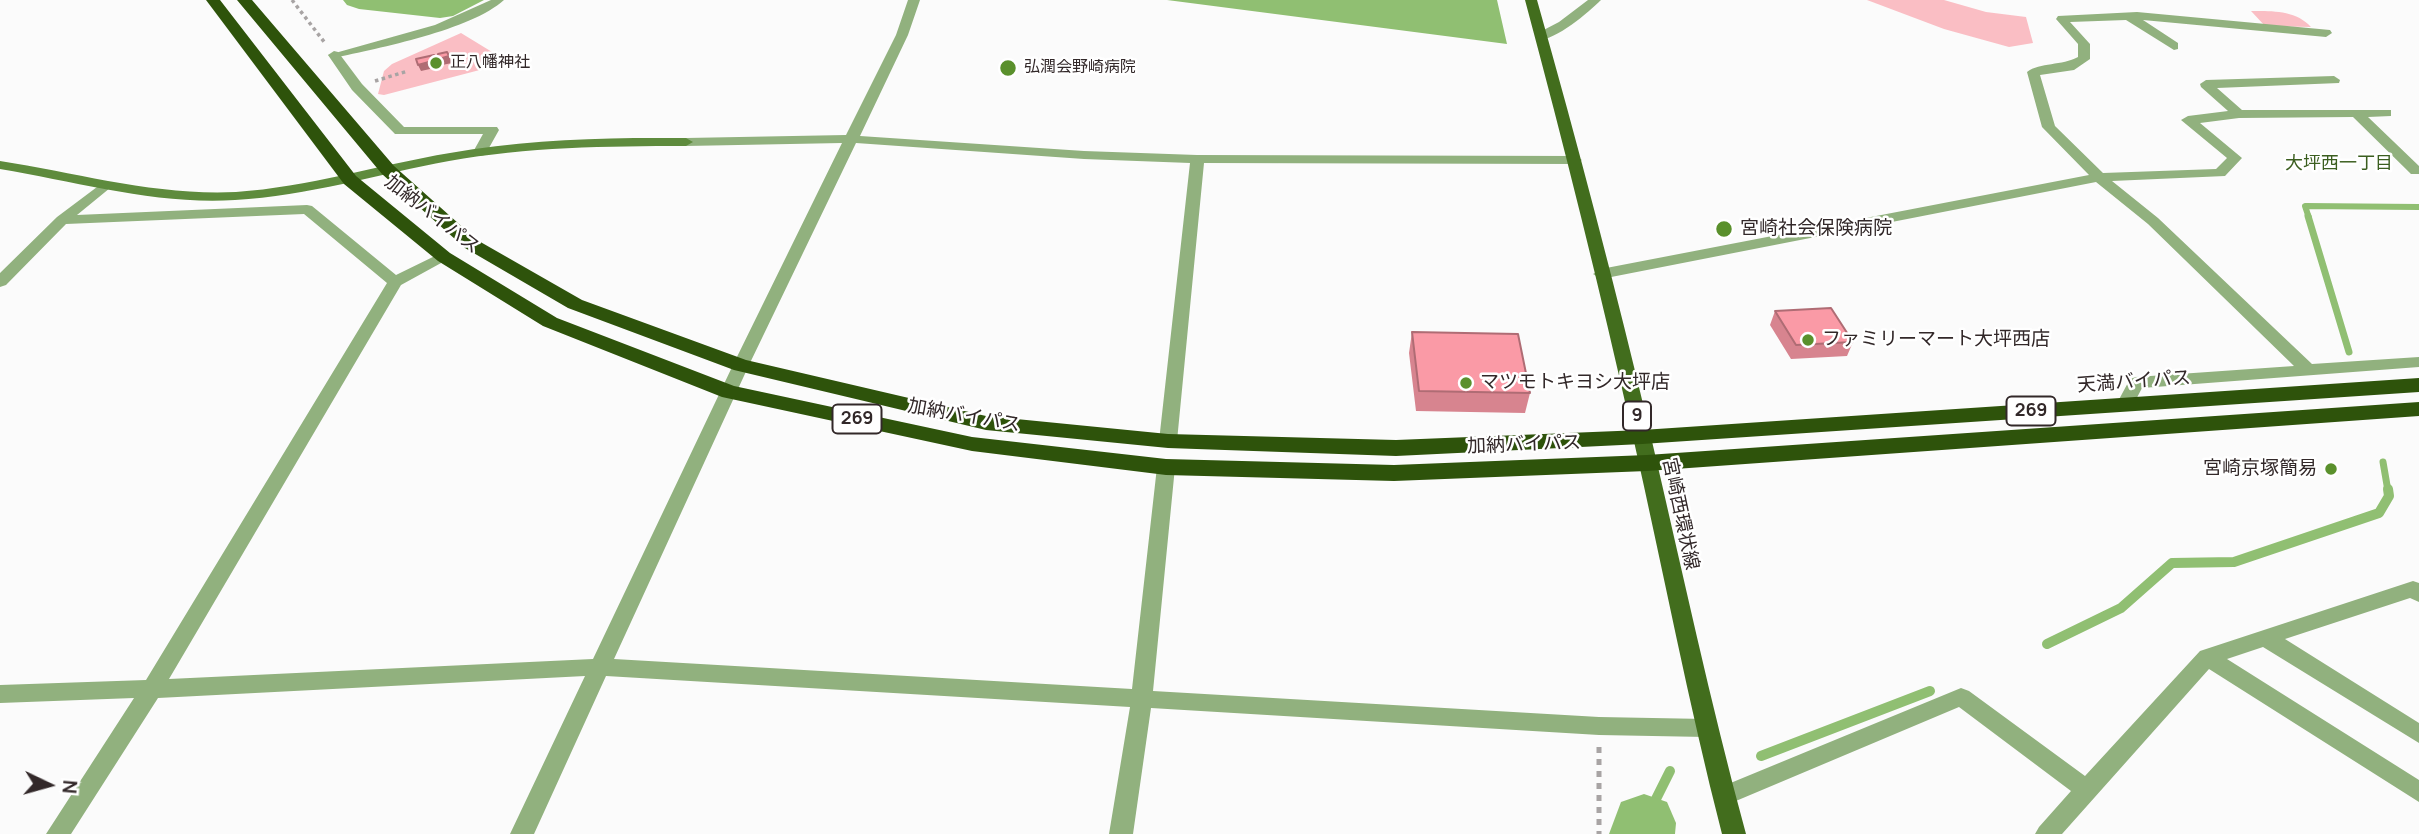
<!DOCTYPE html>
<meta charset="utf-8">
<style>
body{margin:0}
#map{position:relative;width:2419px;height:834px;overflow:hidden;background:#fbfbfb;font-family:Manrope,sans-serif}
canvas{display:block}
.north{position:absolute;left:14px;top:750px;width:70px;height:70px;-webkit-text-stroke:5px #fff;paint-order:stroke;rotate:95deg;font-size:19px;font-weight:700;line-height:28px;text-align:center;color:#322829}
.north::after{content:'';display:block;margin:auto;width:24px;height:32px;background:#322829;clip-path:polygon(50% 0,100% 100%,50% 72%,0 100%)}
</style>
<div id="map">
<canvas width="2419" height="834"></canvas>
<div class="north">N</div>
</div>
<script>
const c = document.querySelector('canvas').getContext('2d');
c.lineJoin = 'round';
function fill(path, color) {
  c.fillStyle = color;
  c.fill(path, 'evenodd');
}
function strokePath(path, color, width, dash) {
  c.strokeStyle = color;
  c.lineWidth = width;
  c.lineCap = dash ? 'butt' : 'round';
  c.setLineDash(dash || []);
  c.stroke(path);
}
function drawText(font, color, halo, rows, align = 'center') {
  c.font = font + ' Manrope,"Noto Sans JP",sans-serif';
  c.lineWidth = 5;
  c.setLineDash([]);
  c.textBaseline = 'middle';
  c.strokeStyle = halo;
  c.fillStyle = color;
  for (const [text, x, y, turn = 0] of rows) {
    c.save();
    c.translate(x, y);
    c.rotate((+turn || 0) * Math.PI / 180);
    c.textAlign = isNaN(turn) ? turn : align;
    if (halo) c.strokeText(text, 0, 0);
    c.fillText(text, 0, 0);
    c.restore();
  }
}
fill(new Path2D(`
 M1867,0H1944L1986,12L2026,17L2033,43L2009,47L1944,29Z
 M2251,11C2271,11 2296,10 2311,27L2265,26Z
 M461,33L497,55L495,66L384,95L378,94L384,71L392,64Z`), '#fabec4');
fill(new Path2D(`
 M343,0H484L453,16L440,18L359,9L347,5Z
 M1167,0H1497L1507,44Z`), '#90bf72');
strokePath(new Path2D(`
 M2309,218L2305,206L2419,207`), '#90bf72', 6);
strokePath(new Path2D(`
 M2308,216L2349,352
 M2383,462L2388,491`), '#90bf72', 7);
strokePath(new Path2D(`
 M2047,644L2121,608L2172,563L2234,562L2379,513L2389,496L2388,489
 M1761,756L1930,691
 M1644,823L1670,771`), '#90bf72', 10);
fill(new Path2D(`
 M1644,794L1667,802L1676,823L1675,834H1609L1621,802Z`), '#90bf72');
strokePath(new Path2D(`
 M292,0L325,43
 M375,81L408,71`), '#a8a4a4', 3.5, [3.5, 3.5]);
strokePath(new Path2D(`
 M1599,747V834`), '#a8a4a4', 5, [6, 6]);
fill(new Path2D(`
 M491,0H504C471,30 379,48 334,58L328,55L435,25Z`), '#91b17e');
fill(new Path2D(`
 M908,0H920L908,35L860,136L1084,151L1197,155L1575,156L1582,160L1575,164L1204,163L1177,441L1174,445H1162L1159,441L1190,163L1084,159L856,143L749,365L614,659L1132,689L1157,467L1160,462H1172L1175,467L1153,691L1599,717L1706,719L1714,721L1717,728L1714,735L1706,737L1599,735L1151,708L1133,834H1109L1130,707L606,676L534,834H510L585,676L158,698L71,834H46L134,698L0,703V685L146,680L387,283L304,214L66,224L6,285L0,287V273L57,217L105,181L112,185L110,188L77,215L307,205L312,206L396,275L439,254L444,252L452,257L401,285L169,679L593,659L733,365L842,143L686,146L679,142L686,138L846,135L896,35Z
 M1588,0H1601C1588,13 1554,42 1536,40V34L1559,22Z
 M2137,12L2330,30L2332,33L2326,37L2143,20L2178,43V49L2174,50L2126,20L2070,22L2090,44V59L2074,70L2040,75L2055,126L2103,173L2216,169L2227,158L2181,120L2188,116L2228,111L2201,87L2200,84L2206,80L2334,76L2340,80L2339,83L2217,88L2242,110H2391V116L2368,117L2419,166V174H2411L2353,117L2239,118L2200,123L2242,158L2225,176L2112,181L2158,218L2312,364L2419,357V367L2142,388L2131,409H2119L2116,405L2130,379L2136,377L2294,366L2148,224L2096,182L1601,279L1593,274L1601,269L2089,175L2042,127L2027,72C2040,62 2062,66 2078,57V44L2056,19L2058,16Z
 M334,51L338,52L362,84L404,127H497L499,130L485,155L480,156L473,152L483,134H395L352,90L328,55Z
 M2413,581L2419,583V602L2410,598L2285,639L2419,723V743L2263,647L2227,659L2419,780V802L2209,669L2062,834H2035L2039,827L2071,791L1959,707L1724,806L1716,803L1713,796L1716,789L1961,688L1969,691L2085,776L2200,651Z`), '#91b17e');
fill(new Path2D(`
 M634,138H686L693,142L686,146C607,146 527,147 449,161C378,174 308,196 235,200C156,205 78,182 0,169V161C78,173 156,196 236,192C308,187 378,165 450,153C511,142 572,139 634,138Z`), '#5e8b3d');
fill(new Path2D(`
 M1525,0H1537C1578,145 1616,290 1651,437C1682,569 1710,702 1746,834H1722C1688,702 1663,569 1633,437C1600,290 1564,145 1525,0Z`), '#426d1d');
fill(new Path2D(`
 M206,0H220L356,176L450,253L557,318L734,386L972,437L1166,459L1394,465L1647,455L2419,402V416L1647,471L1394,481L1166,475L972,451L722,397L543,326L438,261L344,184Z
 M237,0H252L394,166L477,240L582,300L746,360L986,416L1168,434L1396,440L1642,430L2419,378V392L1642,444L1396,456L1168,448L986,430L734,370L568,308L465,248L382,174Z`), '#2e530b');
fill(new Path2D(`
 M1775,311L1853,342L1847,356L1791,359L1770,325Z
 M1412,332L1530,393L1525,413L1416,411L1409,353Z`), '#d7848f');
fill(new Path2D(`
 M449,56L452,63L442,65L439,59Z
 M436,60L439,67L421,71L418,65Z`), '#af6c74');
const building = new Path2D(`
 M447,52L449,56L439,59L438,54Z
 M434,55L436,60L418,65L416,59Z
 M1831,308L1853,342L1796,345L1775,311Z
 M1412,332L1518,334L1530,393L1419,391Z`);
fill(building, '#fa9aa6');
strokePath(building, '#af6c74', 2);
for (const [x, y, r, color] of [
 [436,63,7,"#5a902c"],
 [1008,68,9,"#5a902c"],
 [1724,229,9,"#5a902c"],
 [1808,340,7,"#5a902c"],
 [1466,383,7,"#5a902c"],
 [2331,469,7,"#5a902c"]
]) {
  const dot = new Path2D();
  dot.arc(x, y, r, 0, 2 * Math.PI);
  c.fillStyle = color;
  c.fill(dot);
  strokePath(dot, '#fff', 2.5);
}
drawText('16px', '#322829', '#fff', [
 ["正八幡神社",450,63],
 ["弘潤会野崎病院",1024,68]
], 'left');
drawText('18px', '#3b5e1f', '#fff', [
 ["大坪西一丁目",2339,164]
]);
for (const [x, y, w] of [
 [2031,411,49],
 [1637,416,28],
 [857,419,49]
]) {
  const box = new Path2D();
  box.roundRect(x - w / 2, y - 14.5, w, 29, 5);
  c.fillStyle = '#fff';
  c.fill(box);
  strokePath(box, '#322829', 2);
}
drawText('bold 18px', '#322829', null, [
 ["269",2031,411],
 ["9",1637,416],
 ["269",857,419]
]);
drawText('19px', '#322829', '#fff', [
 ["加納バイパス",432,215,38],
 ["天満バイパス",2134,382,-4],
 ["加納バイパス",964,416,10],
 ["加納バイパス",1524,445,-2],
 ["宮崎西環状線",1680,514,78]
]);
drawText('19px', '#322829', '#fff', [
 ["宮崎社会保険病院",1740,229],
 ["ファミリーマート大坪西店",1822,340],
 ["マツモトキヨシ大坪店",1480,383],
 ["宮崎京塚簡易",2317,469,"right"]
], 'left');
</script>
